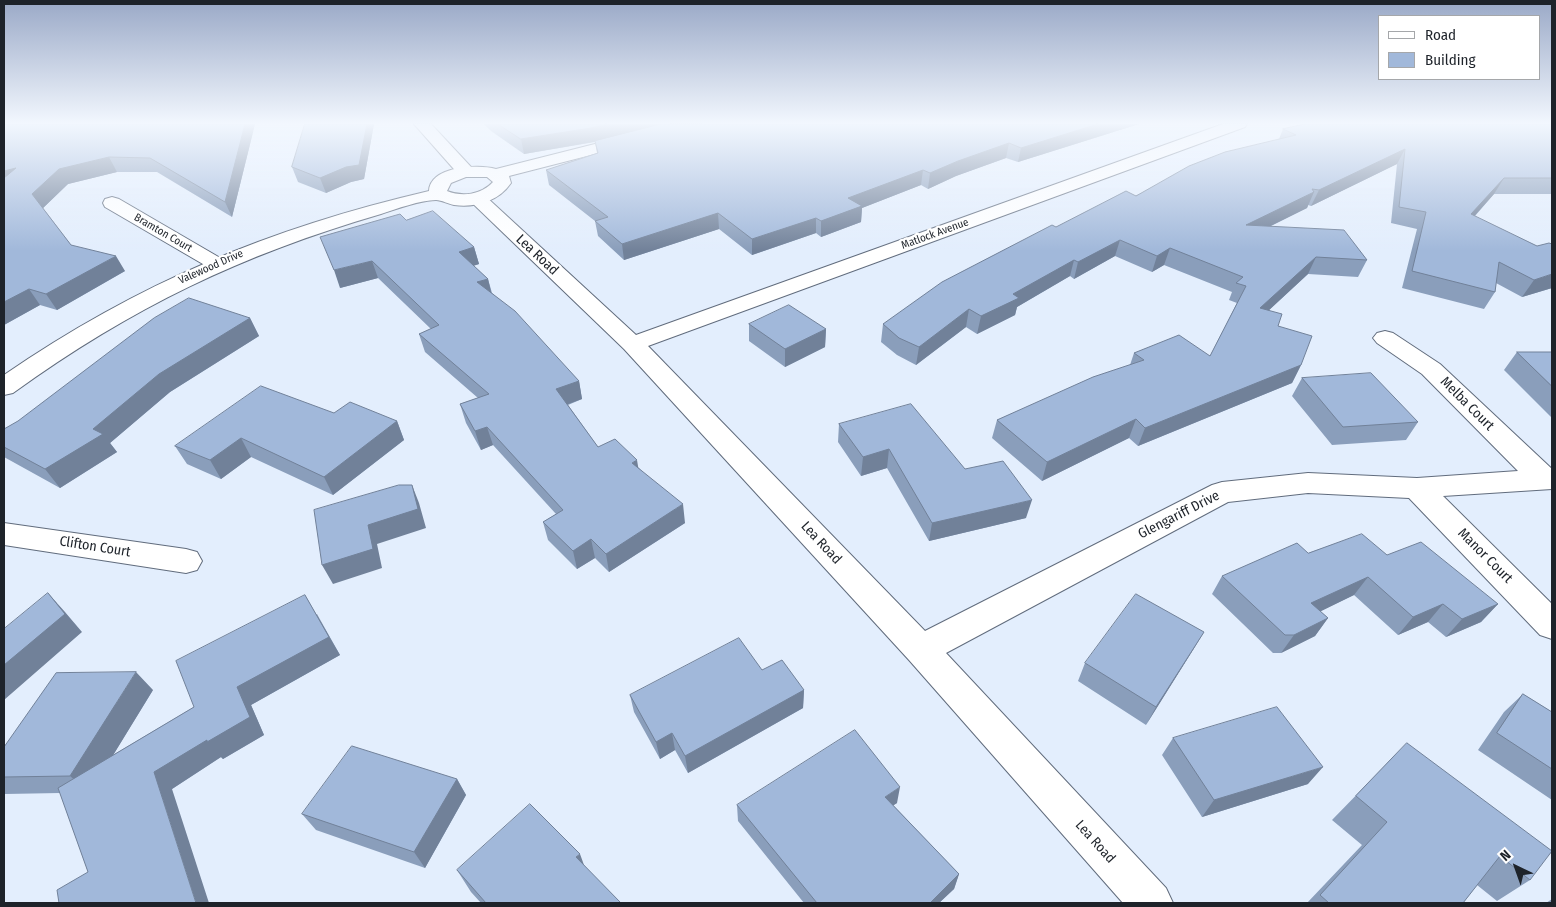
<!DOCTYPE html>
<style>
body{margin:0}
#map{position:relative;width:1556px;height:907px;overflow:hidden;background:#e3eefd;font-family:"Fira Sans Condensed",sans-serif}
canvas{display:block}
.frame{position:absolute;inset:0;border:5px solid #1e232a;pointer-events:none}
.legend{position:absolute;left:1378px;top:15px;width:162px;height:65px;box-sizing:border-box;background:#fff;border:1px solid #a5a7aa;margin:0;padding:6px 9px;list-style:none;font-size:15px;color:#1e232a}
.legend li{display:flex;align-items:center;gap:10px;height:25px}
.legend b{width:25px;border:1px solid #a5a7aa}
.north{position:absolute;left:1491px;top:842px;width:50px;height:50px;-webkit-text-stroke:4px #fff;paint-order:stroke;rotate:318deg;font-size:14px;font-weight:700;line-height:20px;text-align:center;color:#1e232a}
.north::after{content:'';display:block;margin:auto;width:18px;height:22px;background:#1e232a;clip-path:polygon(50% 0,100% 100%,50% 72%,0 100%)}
</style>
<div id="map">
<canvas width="1556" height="907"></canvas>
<div class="frame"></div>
<ul class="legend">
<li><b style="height:6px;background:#fff"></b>Road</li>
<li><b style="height:14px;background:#a1b8da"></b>Building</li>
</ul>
<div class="north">N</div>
</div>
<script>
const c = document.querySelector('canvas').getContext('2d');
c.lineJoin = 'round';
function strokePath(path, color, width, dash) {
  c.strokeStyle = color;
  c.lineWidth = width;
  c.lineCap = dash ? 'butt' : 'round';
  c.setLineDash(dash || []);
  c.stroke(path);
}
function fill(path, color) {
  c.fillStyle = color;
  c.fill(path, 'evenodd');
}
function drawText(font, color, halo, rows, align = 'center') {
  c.font = font + ' "Fira Sans Condensed",sans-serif';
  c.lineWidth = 4.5;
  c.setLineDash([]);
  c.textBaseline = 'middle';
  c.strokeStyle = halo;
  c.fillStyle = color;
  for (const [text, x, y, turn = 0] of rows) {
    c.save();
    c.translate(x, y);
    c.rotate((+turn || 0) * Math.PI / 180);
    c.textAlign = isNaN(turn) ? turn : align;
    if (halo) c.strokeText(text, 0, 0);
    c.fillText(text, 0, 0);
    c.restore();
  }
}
const minor = new Path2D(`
 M414,124H431L472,168L475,172L472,176H460Z
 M1223,124H1247L1245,127L648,346L925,631L1212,485L1222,482L1308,473L1417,478L1518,471L1422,374L1377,343L1373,338L1377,333L1385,331L1393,333L1440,364L1552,469V489L1443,496L1552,604V639L1540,635L1409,498L1308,493L1228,502L946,653L1166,888L1173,903H1123L909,660L624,349L467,198L469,194H483L636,335Z
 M112,197L119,199L222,259L225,263L222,267L215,269L208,267L105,207L103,203L105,199Z
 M4,523L186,549L197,552L202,561L197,570L186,573L4,545Z`);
const tertiary = new Path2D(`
 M674,124H702L700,127L509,176L511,183C499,201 476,208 454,205C448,204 442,200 436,200C421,200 396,209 381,214C241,255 132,307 13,393L4,395V375C138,283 270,228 429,191C430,166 478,164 496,169ZM466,177H487L493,182C481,195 462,197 447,191L451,183Z`);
strokePath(minor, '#616c7d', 2);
strokePath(tertiary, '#616c7d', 2);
fill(minor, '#fff');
fill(tertiary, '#fff');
fill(new Path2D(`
 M4,124H255L232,217L157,172H117L68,184L43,208L71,245L125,271L57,310L40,305L4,325Z
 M305,124H374L364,179L351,182L326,193L298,182L292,167Z
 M484,124H1139L1018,162L1006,158L956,176L928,189L921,185L862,208L861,222L821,237L816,233L752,255L719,229L624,260L598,236L595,221L549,185L546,170L597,153L595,142L524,154L491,131Z
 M1552,124V194H1494L1475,216L1552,288L1522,297L1496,283L1495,292L1484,309L1402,288L1417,229L1391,223L1397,164L1311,206L1308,205L1307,208L1271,226L1367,260L1358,277L1308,274L1269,310L1301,365L1292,383L1138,446L1129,438L1042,481L992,438L997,420L1130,365L1134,353L1210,356L1237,303L1229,300L1232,292L1164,265L1152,272L1115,256L1074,279L1070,276L1017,307L1015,315L977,334L966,327L916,365L897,355L881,342L883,324L1056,227L1279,139L1283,129Z
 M406,220L474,247L479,264L473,266L488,279L492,293L579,381L582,399L568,405L598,447L639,468L685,523L609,572L595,558L577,569L548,540L543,522L556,514L493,445L481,450L466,423L460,404L478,398L425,352L419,334L431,329L378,278L340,288Z
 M250,318L259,336L170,392L110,443L117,452L60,488L4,457V429Z
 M749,324L826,329L825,347L785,367L749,341Z
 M1517,352H1552V418L1504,370Z
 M1302,378L1418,422L1406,440L1332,445L1292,396Z
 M334,413L397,421L404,440L333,495L251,457L221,479L187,464L175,446Z
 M839,424L965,469L1026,518L929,541L887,468L861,476L838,442Z
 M1308,553L1387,555L1498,604L1481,622L1446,637L1428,622L1398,635L1354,595L1320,611L1328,618L1315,636L1281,653H1273L1212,594L1222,576Z
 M317,614L340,655L251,705L264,735L223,759L221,757L172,789L88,872L60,793L5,794L4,793V747L153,690L113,755L194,707Z
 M1204,632L1146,725L1078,681L1085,663Z
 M762,670L804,690L803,708L688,773L675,750L660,759L634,712L630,695Z
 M1523,694L1552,712V800L1478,750L1504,712Z
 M1173,738L1308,784L1202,817L1162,755Z
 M1407,743L1530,880L1497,901L1477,885L1463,903H1307L1362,845L1332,820Z
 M457,779L466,795L425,868L316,830L302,814Z
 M897,803L893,805L959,874L954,889L939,903H804L738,821L737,805Z
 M584,866L621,903H481L471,892L457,870Z
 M1552,899V903H1546Z`), '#8a9ebb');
fill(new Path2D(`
 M245,124H255L232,217L225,202Z
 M367,124H374L364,179L351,182L326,193L320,178Z
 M607,124H665L593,142L524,154L521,139Z
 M1098,124H1139L1018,162L1021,148Z
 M1009,143L1006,158L956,176L928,189L930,173L958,161Z
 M1405,149L1397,164L1311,206L1319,190Z
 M109,157L117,172L68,184L42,209L32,194L59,169Z
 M16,168L4,188V171Z
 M923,170L921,185L862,208L861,222L821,237V221L848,198Z
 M1504,178L1494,194L1461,231L1471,214Z
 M1314,192L1307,208L1240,241L1246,225Z
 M718,213L719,229L624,260L622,244Z
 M816,218V233L752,255V239Z
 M1120,240L1115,256L1074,279L1078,262Z
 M474,247L479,264L463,269L459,252Z
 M1170,248L1164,265L1152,272L1157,256Z
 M116,256L125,271L57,310L46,294Z
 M1316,257L1308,274L1253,325L1260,308Z
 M1074,260L1070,276L1017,307L1015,315L977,334L981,316L1013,294Z
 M372,261L378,278L340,288L334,270Z
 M1552,274V288L1522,297L1534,280Z
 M488,279L492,296L477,282Z
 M29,289L40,305L4,325V302Z
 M969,309L966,327L916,365L919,347Z
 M250,318L259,336L170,392L110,443L117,452L60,488L45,469L159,374Z
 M826,329L825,347L785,367V349Z
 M1301,365L1292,383L1138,446L1145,428Z
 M579,381L582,399L560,407L556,389Z
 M1136,419L1129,438L1042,481L1047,462Z
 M397,421L404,440L333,495L324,477Z
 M487,427L493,445L481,450L475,431Z
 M241,438L251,457L221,479L210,460Z
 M889,449L887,468L861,476L863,457Z
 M637,460L640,478L632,463Z
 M412,485L419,503L426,528L377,544L382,568L333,584L322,565L368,525Z
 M1032,500L1026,518L929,541L932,523Z
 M683,504L685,523L609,572L606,554Z
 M591,539L595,558L577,569L573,551Z
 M1368,577L1354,595L1299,622L1311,603Z
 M48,593L65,612L82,632L4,700V665Z
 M305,595L340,655L251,705L264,735L223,759L221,757L172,789L209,903H196L154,772L237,687Z
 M1443,604L1428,622L1398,635L1413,617Z
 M1498,604L1481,622L1446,637L1462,619Z
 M1328,618L1315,636L1281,653L1294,635Z
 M1204,632L1193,650L1146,725L1156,707Z
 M136,672L153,690L90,793L70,776Z
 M804,690L803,708L688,773L685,756Z
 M672,733L675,750L660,759L656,742Z
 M1323,767L1308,784L1202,817L1214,800Z
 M457,779L466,795L425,868L414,852Z
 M900,787L897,803L882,813L885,797Z
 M580,854L588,876L576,857Z
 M959,874L954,889L939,903H930Z`), '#718199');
const building = new Path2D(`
 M4,124H245L225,202L150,158L109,157L59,169L32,194L71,245L116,256L46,294L29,289L4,302V178L16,168L4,171Z
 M305,124H367L359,165L346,167L320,178L292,167Z
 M498,124H607L591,128L521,139Z
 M661,124H1098L1021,148L1009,143L958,161L930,173L923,170L848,198L862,206L821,221L816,218L752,239L718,213L622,244L595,221L608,217L546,170L598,153L595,141Z
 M1305,124H1552V178H1504L1471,214L1537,246L1549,243L1552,244V274L1534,280L1499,262L1495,292L1412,271L1426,212L1399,207L1405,149L1319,190L1312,189L1314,192L1246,225L1344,230L1367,260L1316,257L1260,308L1282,314L1278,326L1312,336L1301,365L1145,428L1136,419L1047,462L997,420L1093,377L1144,360L1134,353L1179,335L1210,356L1246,286L1236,283L1243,277L1170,248L1157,256L1120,240L1078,262L1074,260L1013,294L1019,298L981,316L969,309L919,347L899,338L883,324L942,282L1052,225L1056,227L1126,191L1136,196L1189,166L1225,152L1296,135L1283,129Z
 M433,211L474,247L459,252L488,279L477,282L515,311L579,381L556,389L598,447L615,439L637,460L632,463L683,504L606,554L591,539L573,551L543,522L563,510L487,427L475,431L460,404L489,394L419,334L439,325L372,261L334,270L320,237L400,214L406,220Z
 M189,298L250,318L159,374L93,429L103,434L45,469L4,447V429L18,421L154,318Z
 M789,305L826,329L785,349L749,324Z
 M1517,352H1552V386Z
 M1371,373L1418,422L1343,427L1302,378Z
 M261,386L334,413L350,402L397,421L324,477L241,438L210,460L175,446Z
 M911,404L965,469L1003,461L1032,500L932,523L889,449L863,457L839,424Z
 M399,485H412L418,509L368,525L373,549L322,565L314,510Z
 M1362,534L1387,555L1421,542L1498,604L1462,619L1443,604L1413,617L1368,577L1311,603L1328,618L1294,635H1285L1222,576L1297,543L1308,553Z
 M48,593L65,614L4,665V629Z
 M1136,594L1204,632L1156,707L1085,663Z
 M305,595L329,637L237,687L250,717L207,742V740L154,772L196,903H59L57,890L88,872L58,788L194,707L176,661Z
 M739,638L762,670L782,660L804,690L685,756L672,733L656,742L630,695Z
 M136,672L70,776L4,777V747L56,673Z
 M1523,694L1552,712V769L1497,733Z
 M1277,707L1323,767L1214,800L1173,738Z
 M855,730L900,787L885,797L959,874L930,903H817L737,805Z
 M1407,743L1552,851L1530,880L1500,856L1463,903H1329L1320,895L1387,822L1356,796Z
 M352,746L457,779L414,852L302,814Z
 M530,804L580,854L576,857L621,903H486L457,870Z`);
fill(building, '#a1b8da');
strokePath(building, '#718199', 1);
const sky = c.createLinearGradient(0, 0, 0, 251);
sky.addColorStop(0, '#9aa9c7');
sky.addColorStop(0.49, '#f2f7fe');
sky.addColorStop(1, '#f2f7fe00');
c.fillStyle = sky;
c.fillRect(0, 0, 1556, 251);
drawText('11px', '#1e232a', '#fff', [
 ["Bramton Court",163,233,30],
 ["Matlock Avenue",935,234,-20],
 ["Valewood Drive",211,267,-24]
]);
drawText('14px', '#1e232a', '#fff', [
 ["Lea Road",537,255,43],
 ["Melba Court",1467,404,45],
 ["Glengariff Drive",1179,515,-27],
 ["Lea Road",821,543,47],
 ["Clifton Court",95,547,9],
 ["Manor Court",1485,556,45],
 ["Lea Road",1095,842,48]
]);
</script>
